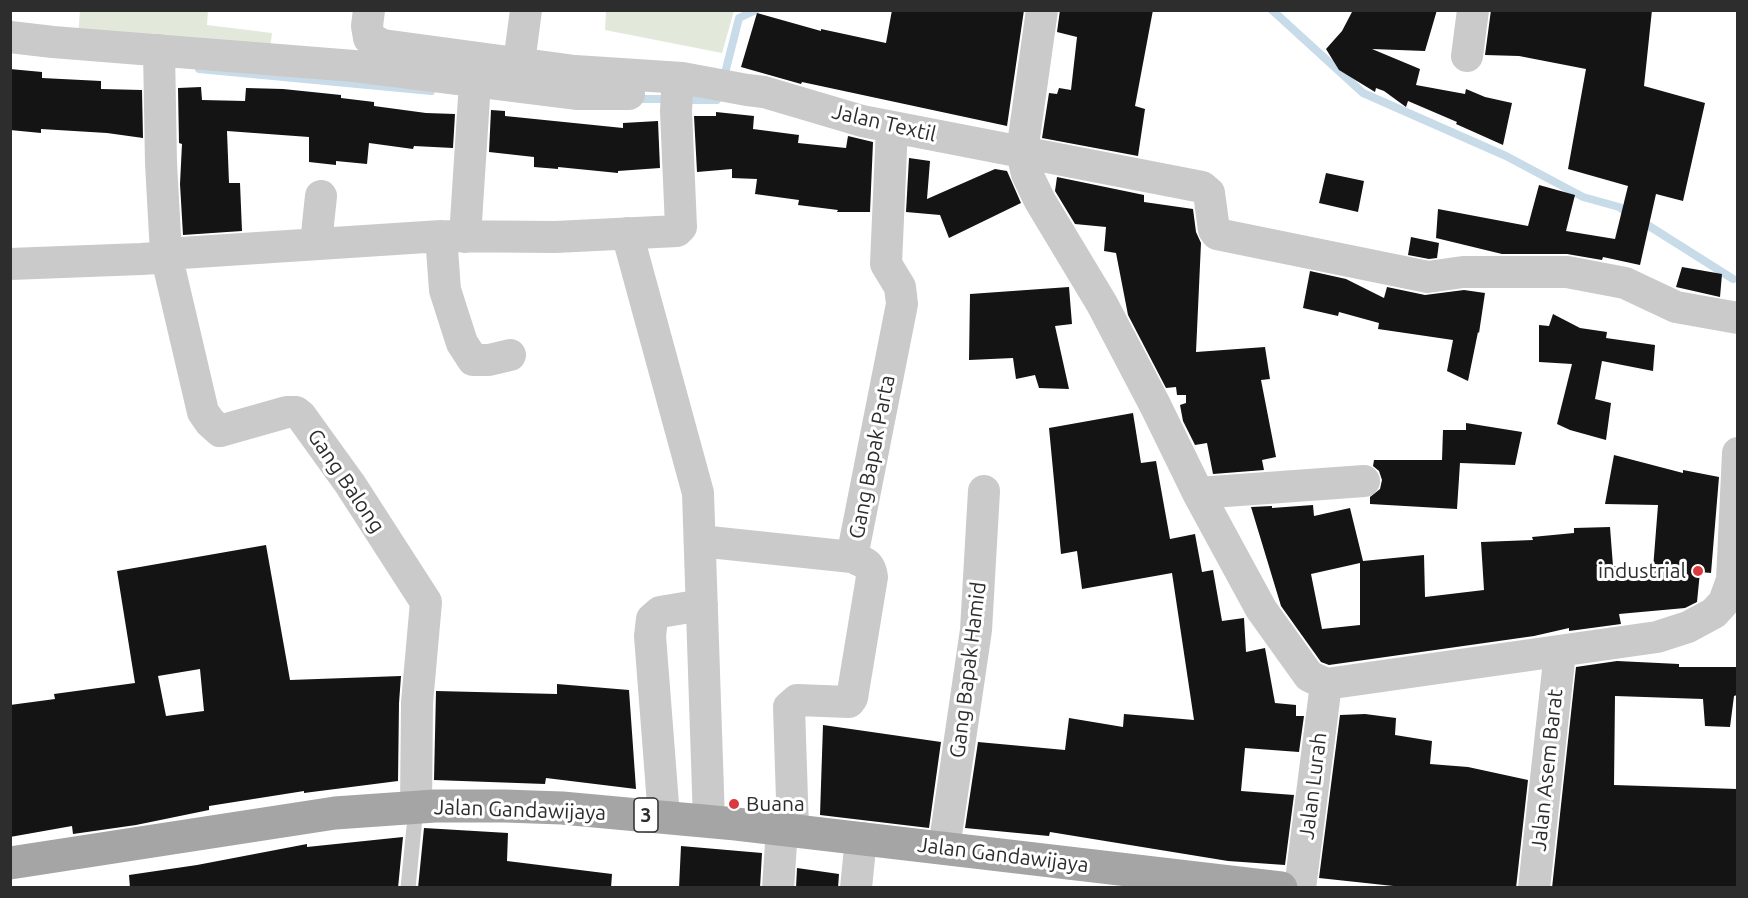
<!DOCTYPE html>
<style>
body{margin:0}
#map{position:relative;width:1748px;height:898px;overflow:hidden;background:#fff;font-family:Ubuntu,sans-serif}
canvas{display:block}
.frame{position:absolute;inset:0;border:12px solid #2d2d2d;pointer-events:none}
</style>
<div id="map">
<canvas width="1748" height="898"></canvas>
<div class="frame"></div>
</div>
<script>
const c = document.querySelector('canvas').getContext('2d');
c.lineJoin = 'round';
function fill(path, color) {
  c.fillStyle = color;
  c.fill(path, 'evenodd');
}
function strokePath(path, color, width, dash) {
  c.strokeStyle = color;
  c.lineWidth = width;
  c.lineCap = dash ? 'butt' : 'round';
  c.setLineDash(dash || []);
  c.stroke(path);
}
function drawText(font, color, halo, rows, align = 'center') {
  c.font = font + ' Ubuntu,sans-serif';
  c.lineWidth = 6;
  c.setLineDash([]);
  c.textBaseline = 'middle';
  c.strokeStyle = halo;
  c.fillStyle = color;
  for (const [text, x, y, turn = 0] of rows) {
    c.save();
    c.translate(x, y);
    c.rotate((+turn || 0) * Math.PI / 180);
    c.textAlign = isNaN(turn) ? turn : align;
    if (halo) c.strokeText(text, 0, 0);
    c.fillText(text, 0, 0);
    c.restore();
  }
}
fill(new Path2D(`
 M80,10L208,11L207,25L272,33L269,56L78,39Z
 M606,11V10L734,11L722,53L605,30Z`), '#e2e9db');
strokePath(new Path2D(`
 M1272,10L1363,93L1506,156L1583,197L1619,207L1733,279
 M199,69L431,91
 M723,81L739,18L756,10
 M633,99H671
 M684,100H717L719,93`), '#c8dbe8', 8);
fill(new Path2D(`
 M892,10H1024L1007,126L802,82L801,84L741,67L757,13L821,31V29L886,43Z
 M1060,10H1153L1135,106L1145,109L1138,156L1042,138L1049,93L1057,94L1059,88L1071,90L1077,37L1057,32Z
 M1353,10H1437L1425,51L1372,49L1420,69L1416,85L1465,94L1466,89L1485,97L1512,103L1503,145L1456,124L1457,122L1408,101L1406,107L1384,91L1376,88L1375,92L1339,70L1326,49L1342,31Z
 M1491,10H1652L1644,86L1705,103L1683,201L1656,194L1640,265L1603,257L1602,260L1567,254H1502L1436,238L1438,209L1528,226L1539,185L1575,195L1566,231L1615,239L1628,186L1568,169L1586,69L1519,56L1485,55Z
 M10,69L42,72V78L101,81V89L142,90L143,138L107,133L41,129V133L10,130Z
 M201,87L202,100L245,101L246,88L283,89L341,95V98L374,102V106L426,113L455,114L453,148L414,146L413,149L369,143L367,164L336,161V165L309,162V137L227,131L229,183H240L242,231L183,235L180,184L182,144L179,143L178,88Z
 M491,110L505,111V116L623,128V123L658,121L660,168L618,171V173L558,167V169L534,167V157L489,152Z
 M716,112L754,116L753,129L799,135L798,143L846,148L848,136L873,142L870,212H837L838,210L798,205L799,200L755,194L757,179L732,178V169L697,172L694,116H716Z
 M909,158L930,161L927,199L995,169L1007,171L1021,203L949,238L940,215L906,212Z
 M1326,173L1364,181L1358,212L1319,203Z
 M1057,177L1144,195V202L1193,209L1196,232L1201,243L1196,352L1265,347L1270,379L1261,380L1276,457L1262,460L1264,470L1213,474L1207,443L1195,445L1183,421L1180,405L1186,403V395H1177L1176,387L1166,388L1128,315L1116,253L1104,251L1106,227L1075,224L1055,191Z
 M1411,237L1439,243L1437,258L1429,259L1408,255Z
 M1682,267L1722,274L1720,297L1676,287Z
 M1310,271L1346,279L1384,298L1387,287L1425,295L1464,290L1485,293L1479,333L1478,332L1468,381L1447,371L1453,340L1378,329L1379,323L1339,312L1338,316L1303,308Z
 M1069,287L1072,324L1055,326L1069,389L1039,388L1035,375L1016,379L1013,358L969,360L970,294Z
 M1553,314L1580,328L1607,332L1606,338L1655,345L1653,371L1602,361L1595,399L1611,403L1606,440L1570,430L1557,424L1572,364L1539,362V325L1549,326Z
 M1133,413L1141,463L1156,461L1170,539L1195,534L1202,572L1213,570L1222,621L1244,618L1246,652L1265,648L1275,703L1296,705V716H1304L1299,752L1245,748L1241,791L1294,795L1285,865L1228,861L1050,832L1049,836L965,828L978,742L1065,750L1069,718L1123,727L1124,714L1194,720L1172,573L1082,589L1077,551L1061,554L1049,428Z
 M1466,423L1522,432L1515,465L1460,463L1457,509L1370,504V497L1380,489L1382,480L1379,471L1373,466L1374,460H1442L1443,430H1466Z
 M1614,455L1683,473V470L1719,477L1711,573L1700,572L1697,602L1685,608L1619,614L1621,624L1569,631V628L1534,636L1329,665L1321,662L1281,606L1251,507L1272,506V508L1313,505L1314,516L1350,508L1363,561L1424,555L1425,597L1484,590L1481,542L1533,540L1532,537L1574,533V528L1610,527L1613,566L1653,569L1658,505L1605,504ZM1360,563V625L1322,629L1311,574Z
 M266,545L290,680L401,676L399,703L398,781L304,793V791L209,806V810L136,825L73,834L72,826L10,837V705L55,699L54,694L135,683L117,571ZM200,669L204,711L166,716L158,676Z
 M1617,661L1679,664V667H1737V695L1734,696L1730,727L1705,726L1703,699L1615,696L1614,785L1737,789V888H1552L1576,667Z
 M557,684L629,690L636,789L546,778L545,784L434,780L436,691L557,694Z
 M1365,714L1396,718L1395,735L1432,741L1430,764L1468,767L1528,780L1516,888H1412L1319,878L1340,715Z
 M823,725L941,742L929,828L820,815Z
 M424,828L508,833L507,861L612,874L611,888H418Z
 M403,837L398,888H130L129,875L197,865L307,844V847Z
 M681,846L762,853L760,888H679Z
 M797,868L839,874L838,888H796Z`), '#141414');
strokePath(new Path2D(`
 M408,888L416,807`), '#cacaca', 15);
strokePath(new Path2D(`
 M369,10L367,26L369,38L383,45L575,71L682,78L747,90L764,92L862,121L1202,187L1209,193L1214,230L1217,234L1428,277L1463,272H1567L1625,283L1676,307L1738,318
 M1042,10L1022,152L1027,174L1040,201L1102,304L1155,405L1198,493L1261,609L1309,676L1326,684L1657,637L1688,627L1714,613L1724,602L1732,580L1738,453
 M10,37L53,42L354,66L578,94H629
 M159,50L161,163L166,254L203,412L210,422L220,431L287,412H296L301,416L350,484L426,602L417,703L416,807
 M1467,56L1473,10
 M519,63L526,10
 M627,233L698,493L709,821
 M441,236L445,290L462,343L473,360H489L510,355
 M465,237L475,82
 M316,243L321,196
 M10,264L141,259L157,258L166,254L441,236L555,237L677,231L681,227L676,111L677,93
 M1198,493L1364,481
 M700,541L852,557C864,563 870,562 872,577L852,698L849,702L797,700L789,707L793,830
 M852,557L902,304L900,287L886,264L892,127
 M664,817L650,636L652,619L660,612L702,605
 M944,848L976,630L984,491
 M778,888L782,829
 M856,888L861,838
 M1300,888L1326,684
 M1534,888L1560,652`), '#cacaca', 32);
strokePath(new Path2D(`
 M10,863L335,813L435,806H505L562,808L736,824L1281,888`), '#a5a5a5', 33);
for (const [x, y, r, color] of [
 [1698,571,6,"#d93a40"],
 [734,804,6,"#d93a40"]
]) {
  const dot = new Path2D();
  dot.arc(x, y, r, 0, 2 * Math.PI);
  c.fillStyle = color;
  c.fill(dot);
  strokePath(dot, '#fff', 2);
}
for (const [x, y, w] of [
 [646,815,24]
]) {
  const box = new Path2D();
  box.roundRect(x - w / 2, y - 17, w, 34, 4.5);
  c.fillStyle = '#fff';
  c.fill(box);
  strokePath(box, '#2d2d2d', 1.5);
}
drawText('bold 20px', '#2d2d2d', null, [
 ["3",646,815]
]);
drawText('21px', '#2d2d2d', '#fff', [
 ["Jalan Textil",884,123,13],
 ["Gang Bapak Parta",872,457,-79],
 ["Gang Balong",346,481,56],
 ["Gang Bapak Hamid",968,670,-83],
 ["Jalan Asem Barat",1547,770,-84],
 ["Jalan Lurah",1313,786,-83],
 ["Jalan Gandawijaya",520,810,2],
 ["Jalan Gandawijaya",1003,855,7]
]);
drawText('21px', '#2d2d2d', '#fff', [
 ["industrial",1686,571],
 ["Buana",746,804,"left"]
], 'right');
</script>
